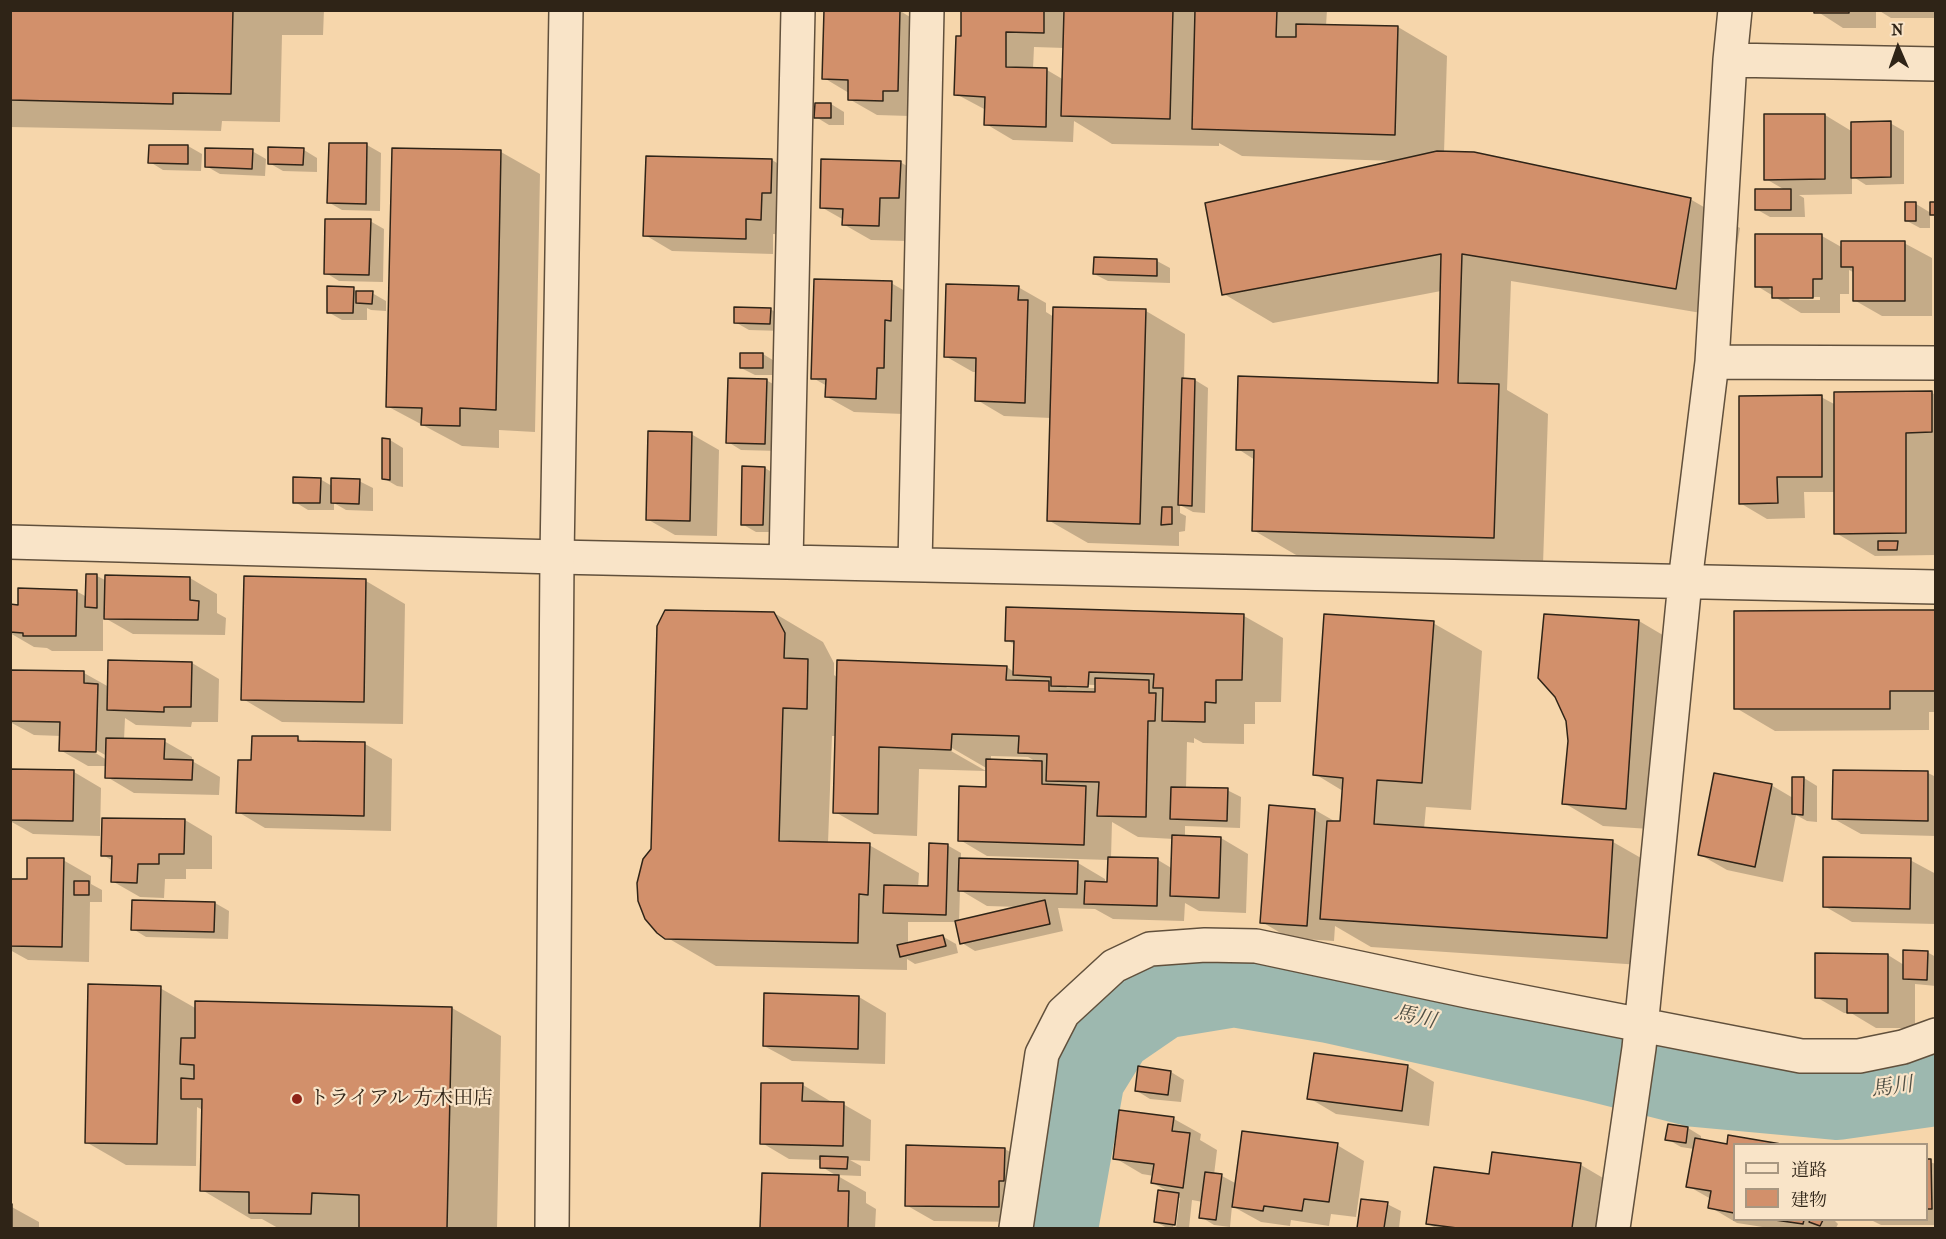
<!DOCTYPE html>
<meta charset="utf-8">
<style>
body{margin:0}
#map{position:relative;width:1946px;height:1239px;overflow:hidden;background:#f6d6ab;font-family:"IM FELL French Canon","Noto Serif JP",serif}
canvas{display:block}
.frame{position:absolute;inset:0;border:12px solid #2f2417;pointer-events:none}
.legend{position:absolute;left:1733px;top:1143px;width:195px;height:78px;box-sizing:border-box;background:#f9e4c8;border:2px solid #a89781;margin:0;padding:8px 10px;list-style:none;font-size:18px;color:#2f2417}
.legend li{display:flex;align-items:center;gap:12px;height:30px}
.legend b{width:30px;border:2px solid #a89781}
.north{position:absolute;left:1868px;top:18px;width:60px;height:60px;-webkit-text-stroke:4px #f9e4c8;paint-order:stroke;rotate:358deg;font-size:16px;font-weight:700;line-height:24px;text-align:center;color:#2f2417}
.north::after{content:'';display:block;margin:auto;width:21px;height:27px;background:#2f2417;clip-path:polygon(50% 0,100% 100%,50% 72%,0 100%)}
</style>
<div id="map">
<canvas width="1946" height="1239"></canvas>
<div class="frame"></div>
<ul class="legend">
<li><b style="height:8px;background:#f9e4c8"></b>道路</li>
<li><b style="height:16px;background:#d2906b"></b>建物</li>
</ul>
<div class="north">N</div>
</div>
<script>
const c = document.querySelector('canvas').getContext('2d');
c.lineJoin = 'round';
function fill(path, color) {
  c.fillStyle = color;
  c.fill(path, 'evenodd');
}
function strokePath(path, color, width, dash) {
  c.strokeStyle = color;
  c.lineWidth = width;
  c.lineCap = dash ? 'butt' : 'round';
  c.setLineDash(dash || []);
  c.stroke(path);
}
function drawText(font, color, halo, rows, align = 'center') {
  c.font = font + ' "IM FELL French Canon","Noto Serif JP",serif';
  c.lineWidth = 4.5;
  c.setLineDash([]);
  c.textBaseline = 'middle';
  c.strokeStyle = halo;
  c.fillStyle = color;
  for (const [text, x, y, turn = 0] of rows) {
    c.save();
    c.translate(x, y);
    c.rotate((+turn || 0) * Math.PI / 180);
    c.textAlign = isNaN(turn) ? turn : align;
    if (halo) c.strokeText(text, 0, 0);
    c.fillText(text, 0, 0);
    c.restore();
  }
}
fill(new Path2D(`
 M10,10H324L323,35H282L280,122L222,121L221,131L10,127Z
 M870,10L900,11L927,27L910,116L877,115L849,99V93L824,78Z
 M962,10H1059L1066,14V10H1327L1326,26L1398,27L1447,56L1444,153L1690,199L1740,228L1725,317L1511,281L1507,390L1548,414L1543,565L1303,559L1253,530L1255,460L1238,449L1439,384L1441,291L1273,323L1224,294L1396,161L1242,156L1219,143V146L1112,144L1074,121L1073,142L1013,140L986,124V110L956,94L962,38ZM1034,47L1065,48L1064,80L1047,70L1033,69Z
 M1815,10H1876V28H1843Z
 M1878,10H1936V18H1891Z
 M831,104L844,112V125H829L816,117Z
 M1825,115L1853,132L1890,123L1904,131V184L1866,185L1852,176V194L1799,195L1804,198L1805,217H1770L1756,209L1785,190L1766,179Z
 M330,145H367L381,153L380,211L342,210L328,202Z
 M188,146L202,154L201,171L163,170L150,162Z
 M304,150L317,158V172L283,171L269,163Z
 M393,150L501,152L540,174L535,432L499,430V448L462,446L387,406Z
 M252,151L266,159L265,176L220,174L206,166Z
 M772,160L799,176L788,235L773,234V254L672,251L645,235Z
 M900,162L928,178L907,241L871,240L843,224L844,220L821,207Z
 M1936,203V216L1930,213V228H1920L1907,221L1916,204L1931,213Z
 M370,221L384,229L383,282L339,281L326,273Z
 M1822,236L1843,248L1904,243L1932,258V316H1882L1854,300L1855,273L1849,270V294H1840V313H1801L1757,286ZM1787,297H1820V300H1790Z
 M1157,261L1170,268V283L1108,281L1094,274Z
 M891,283L919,299L903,414L854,412L827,397V386L813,378Z
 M1018,287L1046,303V312L1054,317L1146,311L1185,334L1184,380H1195L1208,388L1205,513L1193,512L1180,505V513L1186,516L1185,531L1179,532V546L1088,543L1048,520L1051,418L1004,416L977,400V372H973L945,356Z
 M353,289L360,293H372L386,301V311L371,310L367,308V320H342L328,312Z
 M770,309L784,317L783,331L749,330L735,322Z
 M763,354L776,362V375H755L741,368Z
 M766,380L780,388L778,451L741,450L728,442Z
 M1932,393L1936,395V555L1875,556L1836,533V492H1804L1805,518L1767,519L1740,503L1821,397L1836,405Z
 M691,434L719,450L717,536L675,535L647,519Z
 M390,440L403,448V487L397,486L383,478Z
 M765,468L778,476L777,532H756L742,524Z
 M320,479L332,486L359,481L373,488V511L346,510L334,503V510H308L295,502Z
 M87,575L97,576L107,581L190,578L217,594V613L226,618L225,635L133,634L103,617V651H52L47,648L34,647L10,633V606H19L76,591L87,597Z
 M246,578L366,581L405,604L403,724L282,722L243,699Z
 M1007,609L1244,616L1283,638L1281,702H1255V724H1244V744L1203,743L1194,738V743L1187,742L1186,789L1227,790L1241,797L1240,828L1185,826V837L1221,838L1248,854L1246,913L1199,911L1185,903L1184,921L1113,919L1095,909L1058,908L1063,931L975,951L962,943L957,922H908V944L942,936L956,944L958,953L915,964L907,959V970L716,966L666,937L653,850L774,613L823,642L834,663V675L838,678L1007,667L1014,672L1015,645L1007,640ZM1064,684L1095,685V688H1067ZM832,736H837L835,812L874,834L917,836L919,769L986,771L944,747L945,744L988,769V788L960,840L987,856L1109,860L1108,884H1105V879L1078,863L961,860V853L947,845L929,888L918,887L919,873L869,845L828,843ZM991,756L1028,757L1037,762L991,761ZM1112,822L1138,837L1174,839L1173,869L1158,860L1111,858ZM960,890L987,906L1019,907L959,922Z
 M1936,612V712H1929V730L1775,731L1736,708Z
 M1546,615L1639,621L1678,644L1666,830L1603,826L1564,803L1569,731L1561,705Z
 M1433,623L1482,651L1471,810L1426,807L1424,829L1613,842L1662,870L1656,966L1371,947L1335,926L1334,941L1289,938L1262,922L1270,807L1315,810L1336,822L1341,823L1343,791L1315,774Z
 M192,663L219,679L218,722H192L191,727L136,725L125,718L124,740L164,741L192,757V761L220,777L219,795L134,793L107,777V766H88L60,750L61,736L34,735L10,722V671L84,673L109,687ZM91,747L107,756V760L89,749Z
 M297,738L306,743L365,744L392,759L391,831L265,828L238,812L252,762Z
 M10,770L74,772L101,788L100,836L33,834L10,821Z
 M1834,772L1928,773L1936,777V836L1861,834L1834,819Z
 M1804,778L1817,786V822L1807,821L1796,815L1783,882L1727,870L1699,854L1771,785L1793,798Z
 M185,820L212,836V869H186V879H165L164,898L140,897L112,881L113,861L103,855Z
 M63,860L91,876V884L102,890V902H90L89,962L28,960L10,950V880L28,881Z
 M1910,860L1936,874V924L1852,922L1824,906Z
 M133,902L215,903L229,911L228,939L146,937L133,929Z
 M1927,952L1936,957V986L1915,984V1028H1876L1851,1013H1844L1816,997L1888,955L1904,965Z
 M160,988L197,1009L452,1008L501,1036L497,1228H278L262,1219H251L202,1190L203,1110L197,1107L196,1166L126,1165L86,1142Z
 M859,997L886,1013L885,1064L792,1061L764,1046Z
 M1407,1066L1434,1082L1429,1126L1336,1114L1309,1098Z
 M1171,1072L1184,1080L1181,1102L1150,1099L1137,1091Z
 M803,1085L830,1101V1104H843L871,1120L870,1161L850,1160L861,1166V1176L836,1175L866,1192V1203L876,1209L875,1228H762L763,1175L837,1176L822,1167L821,1160L789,1159L762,1143Z
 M1174,1119L1201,1134L1200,1140L1217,1150L1214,1175L1222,1176L1237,1184L1337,1145L1364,1161L1356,1217L1331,1214L1329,1226L1291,1220L1290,1226L1261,1222L1232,1206L1230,1227L1214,1225L1201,1217L1203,1202L1192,1200L1189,1228H1176L1180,1198H1177L1173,1228H1167L1156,1222L1172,1194L1153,1183L1154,1176L1142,1174L1115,1158Z
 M1688,1128L1701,1136V1141L1728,1145L1729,1136L1775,1144H1734V1220H1834L1838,1224L1836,1228H1769L1737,1223L1710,1207L1711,1199L1688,1186L1694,1149L1681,1147L1667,1139Z
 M1005,1149L1032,1165L1026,1222L934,1221L906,1205Z
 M1926,1161L1936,1164V1225H1881L1871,1220H1926Z
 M1581,1165L1620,1188L1615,1228H1436L1428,1224L1491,1176Z
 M1362,1201L1387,1204L1401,1211L1399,1228H1359Z
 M10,1206L39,1222V1228H10Z`), '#0003');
strokePath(new Path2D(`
 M1054,1228L1081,1077L1110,1030L1161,995L1234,983L1330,999L1597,1058L1696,1083L1837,1096L1936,1082`), '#9db8af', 88);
const building = new Path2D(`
 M10,10H233L231,94L173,93V104L10,100Z
 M824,10H900L898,91H883V101L848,100V80L822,79Z
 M961,10H1044V33L1006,32V67L1047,68L1046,127L984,125L985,97L954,95L956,36H961Z
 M1064,10H1173L1170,119L1061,116Z
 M1195,10H1277L1276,37H1296V24L1398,26L1395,135L1192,129Z
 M1814,10H1849V13H1814Z
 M815,103H831V118H814Z
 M1764,114H1825V179L1764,180Z
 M1891,121V177L1851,178V122Z
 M329,143H367L366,204L327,203Z
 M149,145H188V164L148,163Z
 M268,147L304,148L303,165L268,164Z
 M205,148L253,149L252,169L205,167Z
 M392,148L501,150L496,410L460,408V426L421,425L422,408L386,407Z
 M1437,151L1474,152L1691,198L1676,289L1462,254L1458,383L1499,384L1494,538L1252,531L1254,450H1236L1238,376L1438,383L1441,254L1222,295L1205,203Z
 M646,156L772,159L771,193H762L761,220L746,219V239L643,236Z
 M821,159L901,161L899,198H880L879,226L842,225L843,209L820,208Z
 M1755,189H1791V210H1755Z
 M1905,202H1916V221H1905Z
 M1930,202H1936V215H1930Z
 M325,219H371L369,275L324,274Z
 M1755,234H1822V279H1813V298H1772V287H1755Z
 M1841,241H1905V301H1853V267H1841Z
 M1094,257L1157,259V276L1093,274Z
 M814,279L892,281L891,321L885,320L884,368H877L876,399L825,397L826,379H811Z
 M946,284L1019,286L1018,300H1028L1025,403L975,401L976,358L944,357Z
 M327,286L354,287L353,313H327Z
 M356,291H373L372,304L356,303Z
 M734,307L771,308L770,324L734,323Z
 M1053,307L1146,309L1140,524L1047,521Z
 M740,353H763V368H740Z
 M728,378L767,379L765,444L726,443Z
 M1182,378L1195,379L1192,506L1178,505Z
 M1932,391V432L1906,433V533L1834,534V392Z
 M1822,395V477H1777L1778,503L1739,504V396Z
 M648,431L692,432L690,521L646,520Z
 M382,438L390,439V480L382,479Z
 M742,466L765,467L763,525H741Z
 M293,477L321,478L320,503H293Z
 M331,478L360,479L359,504L331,503Z
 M1162,507H1172V524L1161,525Z
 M1878,541H1898L1897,550H1878Z
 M86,574H97V608L85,607Z
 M105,575L190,577V600L199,601L198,620L104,619Z
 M244,576L366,579L364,702L241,700Z
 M18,588L77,590L76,636H23V633L10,632V604L18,605Z
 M1006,607L1244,614L1242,680H1216V703L1205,702V722L1162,721L1163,688H1153L1154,674L1089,672L1088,687L1051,686V677L1013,675L1014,641H1005Z
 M665,610L774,612L785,633L784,658L808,659L807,709L783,708L779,841L870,843L868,895L859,894L858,943L665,939L657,933L645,919L638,901L637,883L643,859L651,849L657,626Z
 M1890,610H1936V691H1890V709H1734V611Z
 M1324,614L1434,621L1422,783L1377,780L1374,824L1613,840L1607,938L1320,919L1327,821H1340L1343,778L1313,775Z
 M1544,614L1639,620L1626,809L1562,804L1568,741L1566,721L1555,697L1538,678Z
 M108,660L192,662L191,707H164V712L107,710Z
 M837,660L1007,666L1006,680L1049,681V691L1095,692V678L1149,680V693H1156L1155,721H1148L1146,817L1097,816L1099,782L1046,781L1047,754L1018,753L1019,736L952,734L951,750L879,747L878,814L833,813Z
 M10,670L84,671V683L98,684L96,752L59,751L60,722L10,721Z
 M252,736H298V741L365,742L364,816L236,813L238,760H251Z
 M106,738L165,739L164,759L193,760L192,780L105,778Z
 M986,759L1042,761V784L1086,786L1084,845L958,841L959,786L986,787Z
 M10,769L74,770L73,821L10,820Z
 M1833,770L1928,771V821L1832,819Z
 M1714,773L1772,784L1755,867L1698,855Z
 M1792,777H1804L1803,815L1792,814Z
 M1171,787L1228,788L1227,821L1170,819Z
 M1269,805L1315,809L1307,926L1260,923Z
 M102,818L185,819L184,854H159V864H138L137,883L111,882L112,856H101Z
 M1172,835L1221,837L1219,898L1170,896Z
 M929,843L948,844L946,915L883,913L884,885L928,886Z
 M1108,857L1158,858L1157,906L1084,904L1085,881L1107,882Z
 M1823,857L1911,858L1910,909L1823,907Z
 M27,858H64L62,947L10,946V879H27Z
 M959,858L1078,861L1077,894L958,891Z
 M74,881H89V895H74Z
 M132,900L215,902L214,932L131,930Z
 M1045,900L1050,924L960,944L955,921Z
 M943,935L946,946L900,957L897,945Z
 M1903,950L1928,951L1927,980L1903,979Z
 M1815,953L1888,954V1013H1847V999L1815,998Z
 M88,984L161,986L157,1144L85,1143Z
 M764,993L859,996L858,1049L763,1046Z
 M195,1001L452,1007L447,1228H359V1195L312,1193L311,1214L249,1213V1192L200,1191L202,1099H181V1078L194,1079V1065L180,1064L181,1038H195Z
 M1314,1053L1408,1065L1402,1111L1307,1099Z
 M1138,1066L1171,1071L1168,1095L1135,1091Z
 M761,1083H803L802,1101L844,1102L843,1146L760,1144Z
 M1119,1110L1174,1117L1172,1131L1190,1133L1183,1188L1151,1183L1154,1164L1113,1159Z
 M1668,1124L1688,1127L1686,1143L1665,1140Z
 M1242,1131L1338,1143L1329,1202L1304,1199L1302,1211L1264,1206L1263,1211L1232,1207Z
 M1728,1135L1781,1144H1734V1213L1708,1208L1711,1191L1686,1187L1695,1138L1727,1144Z
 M906,1145L1005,1148L1004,1181H999V1207L905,1206Z
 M1492,1152L1581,1163L1572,1228H1457L1426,1224L1434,1167L1489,1174Z
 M820,1156L848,1157L847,1169L820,1168Z
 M1926,1159H1931L1932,1209H1926Z
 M1205,1172L1222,1174L1216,1220L1199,1218Z
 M762,1173L839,1175L838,1191H849L848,1228H760Z
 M1158,1190L1179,1193L1175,1225L1154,1222Z
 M1361,1199L1388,1202L1384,1228H1357Z
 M10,1204H12V1228H10Z
 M1775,1220H1804L1803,1224Z
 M1810,1220H1823L1820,1226L1809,1222Z`);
fill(building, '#d2906b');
strokePath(building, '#2f2417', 1.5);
const minor = new Path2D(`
 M1730,60L1936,64
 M1712,362L1936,363
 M10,542L557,557L1936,587
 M786,561L798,10
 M915,564L927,10
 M1016,1228L1042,1054L1063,1013L1114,966L1150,949L1205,945L1256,946L1472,992L1801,1056H1859L1903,1047L1936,1035
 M1613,1228L1639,1048L1685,582L1712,362L1730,60L1735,10`);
const tertiary = new Path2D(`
 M552,1228L557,557L566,10`);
strokePath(minor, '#61503c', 36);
strokePath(tertiary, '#61503c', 36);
strokePath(minor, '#f9e4c8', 33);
strokePath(tertiary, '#f9e4c8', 33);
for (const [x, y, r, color] of [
 [297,1099,6,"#8f2418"]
]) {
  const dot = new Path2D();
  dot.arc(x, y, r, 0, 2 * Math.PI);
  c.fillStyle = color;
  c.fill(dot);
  strokePath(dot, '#f9e4c8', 2);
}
drawText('20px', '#2f2417', '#f9e4c8', [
 ["トライアル 方木田店",309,1099]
], 'left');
drawText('italic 21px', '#505045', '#f9e4c8', [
 ["馬川",1415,1018,13],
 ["馬川",1892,1088,-8]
]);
</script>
